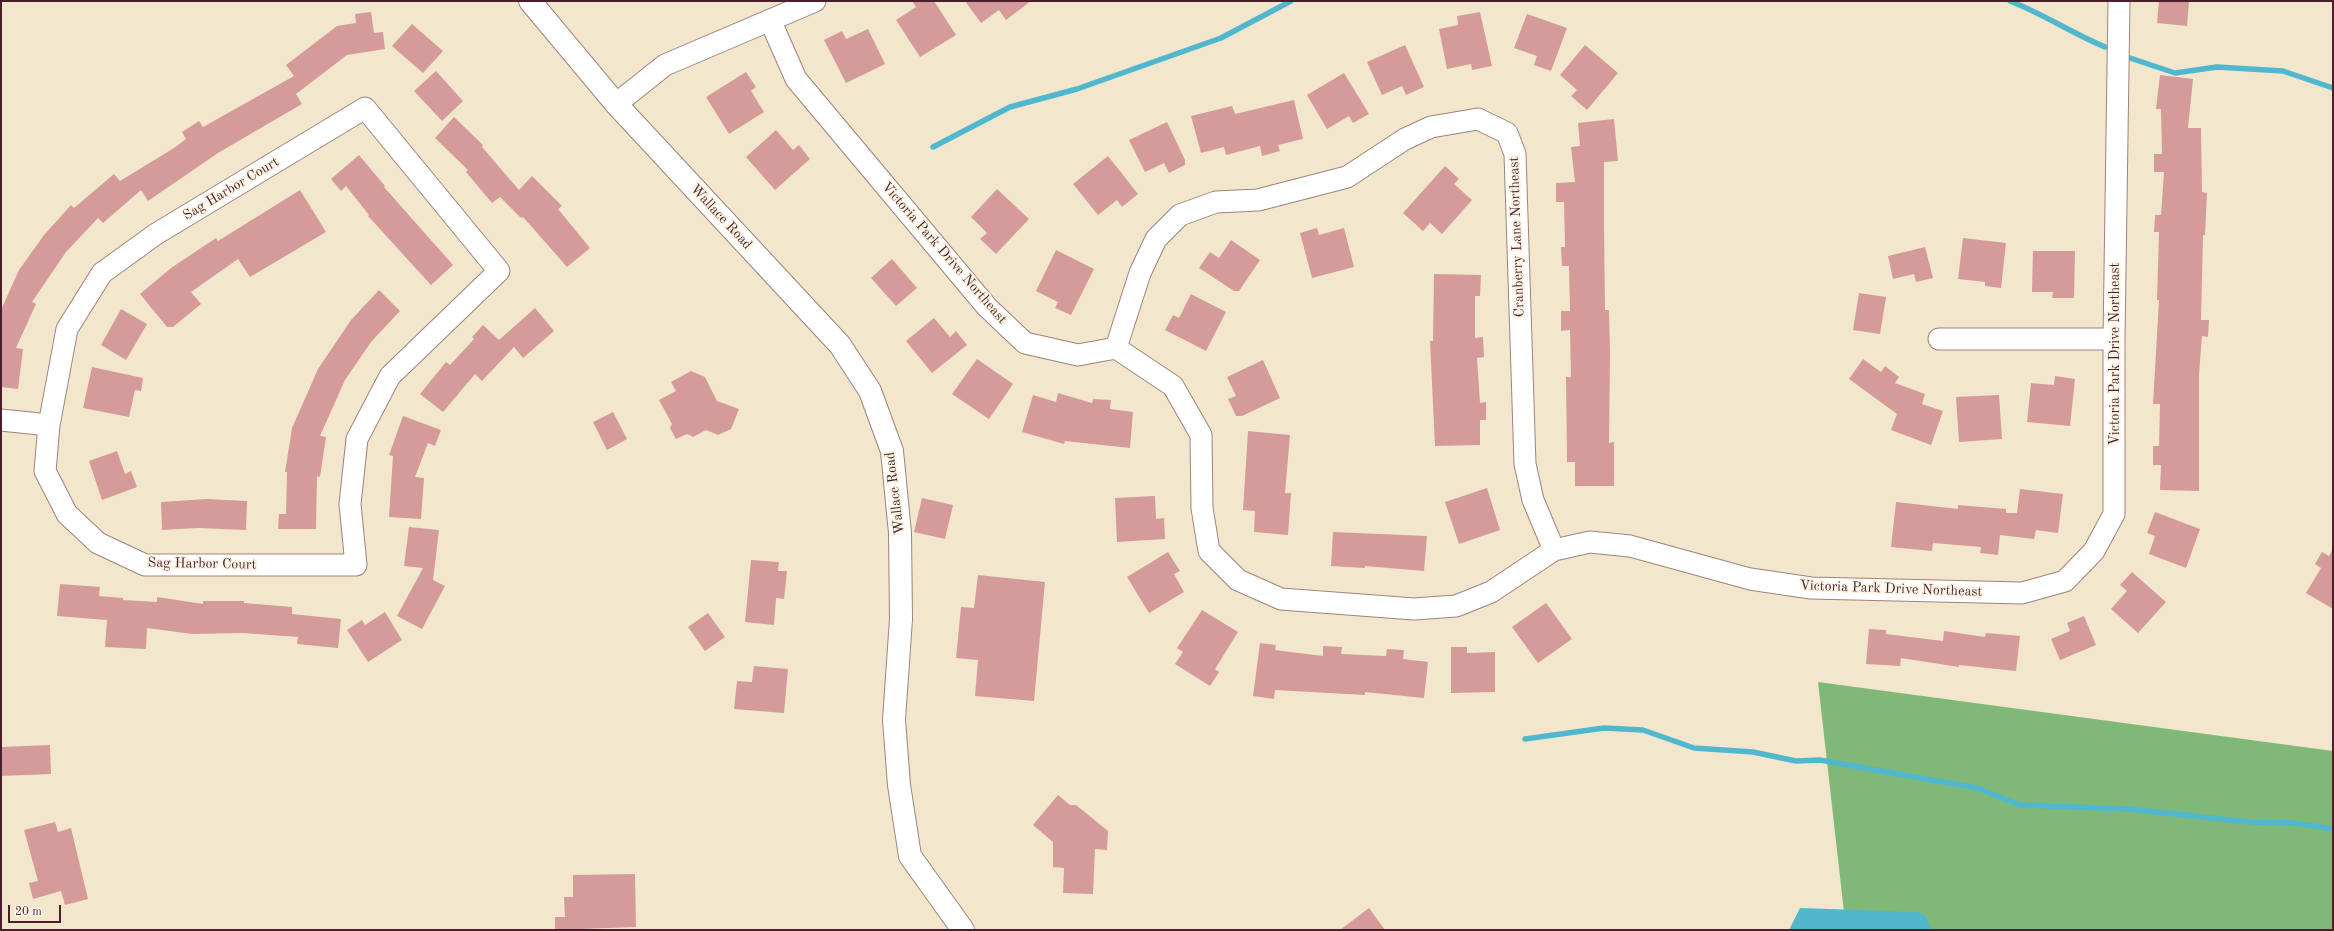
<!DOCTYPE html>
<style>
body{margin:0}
#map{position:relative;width:2334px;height:931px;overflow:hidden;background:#f2e7cc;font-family:"Old Standard TT",serif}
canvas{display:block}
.frame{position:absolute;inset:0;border:2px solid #4a1f2b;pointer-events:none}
.scale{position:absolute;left:8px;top:905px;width:53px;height:18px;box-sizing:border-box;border:2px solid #4a1f2b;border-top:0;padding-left:5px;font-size:12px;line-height:14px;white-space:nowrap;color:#4a1f2b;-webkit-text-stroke:3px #fcf5e5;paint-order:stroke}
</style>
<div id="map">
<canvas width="2334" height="931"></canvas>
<div class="frame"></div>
<div class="scale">20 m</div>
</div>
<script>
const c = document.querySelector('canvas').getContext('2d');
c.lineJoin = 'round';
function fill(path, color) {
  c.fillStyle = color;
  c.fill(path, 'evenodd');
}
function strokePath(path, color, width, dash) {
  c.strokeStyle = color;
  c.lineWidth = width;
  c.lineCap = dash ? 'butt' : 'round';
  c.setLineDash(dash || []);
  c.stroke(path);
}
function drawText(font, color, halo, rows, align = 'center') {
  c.font = font + ' "Old Standard TT",serif';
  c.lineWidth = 4;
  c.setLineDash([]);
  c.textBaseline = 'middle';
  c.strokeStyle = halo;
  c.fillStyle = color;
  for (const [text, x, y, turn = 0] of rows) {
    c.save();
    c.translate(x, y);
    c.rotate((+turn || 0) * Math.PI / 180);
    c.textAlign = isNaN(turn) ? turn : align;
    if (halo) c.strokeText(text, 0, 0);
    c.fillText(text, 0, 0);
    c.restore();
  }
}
fill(new Path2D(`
 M1818,682L2333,751V930H1846Z`), '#80b977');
fill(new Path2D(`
 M1800,908L1917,912L1925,915L1931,930H1789Z`), '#51b7cf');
strokePath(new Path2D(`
 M2010,1C2043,14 2072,33 2105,47
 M2130,58L2175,73L2217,67L2283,71L2333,88
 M933,147L1010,107L1077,89L1221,38L1291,1
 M1525,739L1604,728L1643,730L1694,748L1753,752L1796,761L1820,760L1977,788L2020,805L2129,809L2249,822L2296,823L2333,829`), '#51b7cf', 5.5);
fill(new Path2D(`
 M912,1H934L956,35L920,57L896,20L916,7Z
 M965,1H1031L1006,20L999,10L981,23Z
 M2159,1H2189L2187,26L2157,23Z
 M371,12L374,33L383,32L385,49L347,55L296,94L302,104L218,153L148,201L141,190L103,223L98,218L66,252L32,302L36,304L16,348L23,349L18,389L1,387V310L19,270L44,235L71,205L74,208L114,174L120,181L174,148L186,139L182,132L199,121L203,127L294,76L286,65L337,26L356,23L355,14Z
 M1480,12L1492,66L1472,70L1471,64L1447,69L1439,29L1458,25L1457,16Z
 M1527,14L1567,28L1551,71L1534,65L1537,56L1514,48Z
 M412,24L443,51L423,73L392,46Z
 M868,29L885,64L846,83L824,40L842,31L846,39Z
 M1405,45L1424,87L1406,95L1402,86L1382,95L1367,62Z
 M1585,45L1618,73L1587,110L1571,96L1577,90L1560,75Z
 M436,71L463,101L442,121L414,91Z
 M746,72L756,87L751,91L764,112L729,134L706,97Z
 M1344,73L1369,114L1353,123L1349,116L1327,129L1307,95Z
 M2160,75L2193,79L2188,128H2201L2202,192L2207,193L2205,235H2203L2201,320H2209L2208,337L2202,336L2199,374V491L2160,490L2161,465H2153V446H2159L2160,404H2153L2159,300H2157L2159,232H2154L2155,215H2161L2164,172H2154V154H2162L2161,109H2156Z
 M1294,100L1303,139L1278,145L1280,151L1262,156L1260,146L1226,155L1224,147L1201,153L1191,116L1232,106L1235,114Z
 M454,117L483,145L482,147L519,190L532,176L562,206L558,209L590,248L567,267L523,217L521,218L500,197L492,203L466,172L468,170L435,138Z
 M1614,119L1618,161L1604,162V225L1605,310H1609L1610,353L1609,443L1614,442V486H1575V462H1567L1566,377H1571L1570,330L1561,331V311H1570L1569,266H1562L1561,247H1565L1564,202H1556V183L1575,182L1571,147L1580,146L1578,123Z
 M1167,122L1185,160V165L1169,173L1164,163L1145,172L1129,140Z
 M776,130L793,150L799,145L810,159L775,190L746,157Z
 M359,155L385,186L384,187L453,265L431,285L368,216L369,215L346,186L341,191L331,179Z
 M1108,156L1138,194L1122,207L1117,200L1098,215L1073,184Z
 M1445,166L1459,179L1454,184L1472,200L1442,234L1430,223L1423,231L1403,213Z
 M997,189L1029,219L996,254L980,239L987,233L971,217Z
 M300,190L326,232L250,277L238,259L191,292L201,304L173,327H167L140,294L171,268L216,238L218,241Z
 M1317,228L1319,235L1344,228L1354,267L1312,278L1300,233Z
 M1963,238L2006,243L2001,288L1985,286V282L1958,279Z
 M1231,240L1260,260L1239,291H1234L1199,268L1210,252L1219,258Z
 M1925,247L1933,278L1916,282L1914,274L1893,279L1888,256Z
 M1056,250L1094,269L1071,315L1055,308L1058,302L1036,291Z
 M2033,251H2075L2074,298H2052L2053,292H2032Z
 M892,259L917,288L896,306L871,278Z
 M1434,274L1481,275L1480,296H1475V338L1483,337L1484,357L1477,358L1480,403L1486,402V420H1480V445L1435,446L1430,341H1433Z
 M379,290L400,311L371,342L345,380L320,436L326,437L320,477L317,476L316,529H278L279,514H286L287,472H285L292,428L318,369L351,320Z
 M1859,293L1886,297L1880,334L1853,330Z
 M1191,294L1226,312L1206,351L1165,330L1173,315L1179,318Z
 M535,308L554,331L523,358L514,347L482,381L475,374L443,412L420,394L446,362L450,365L474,339L472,337L483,325L499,340Z
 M121,309L147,324L126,360L101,345Z
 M934,318L950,337L956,331L967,345L932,373L906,341Z
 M977,359L1013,384L989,419L952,394Z
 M1863,359L1881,372L1885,366L1899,377L1895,383L1925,394L1922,404L1943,411L1931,445L1891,430L1897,414L1849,379Z
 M1263,360L1280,398L1242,416H1236L1228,399L1236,396L1227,377Z
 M92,367L143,378L141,391L135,390L129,417L83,408Z
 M691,371L705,377L717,401L739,409L731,429L718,435L706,430L693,437L687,434L676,439L670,428L672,424L659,400L676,391L671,382Z
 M2055,376L2075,379L2070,426L2027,422L2031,383L2054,385Z
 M1058,393L1092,403L1093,399L1111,400L1110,409L1133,412L1130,448L1065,441L1064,444L1022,432L1033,395L1056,402Z
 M1999,395L2002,439L1959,442L1956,397Z
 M613,412L627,439L607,450L593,422Z
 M403,416L441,430L435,446L428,443L415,477L424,478L421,519L389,517L393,456L389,455Z
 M1248,431L1290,435L1285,493H1291L1288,535L1254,532L1255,511L1243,510Z
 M117,451L125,474L131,471L137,487L102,500L89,461Z
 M1487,488L1500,530L1459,544L1445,502Z
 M2020,489L2063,494L2058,533L2036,530L2034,539L2000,535L1998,555L1980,553L1981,547L1933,543L1932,551L1891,547L1896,502L1958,509V505L2006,509V513H2017Z
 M1155,496L1156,519L1164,518L1165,539L1117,542L1115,498Z
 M922,498L953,505L945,539L914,532Z
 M207,499L247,501L246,530L198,528L162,530L161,502Z
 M2155,512L2200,529L2186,568L2149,554L2155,536L2147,533Z
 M409,527L439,530L433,580L445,586L422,629L397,616L423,568L404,566Z
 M1333,532L1427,536L1424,571L1365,566V568L1331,566Z
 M2333,548V609L2306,593L2321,568L2315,564L2322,552L2329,556Z
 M1168,552L1180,571L1174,574L1184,592L1149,613L1127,577Z
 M751,560L779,562L778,571H787L784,599L776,598L774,625L745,622Z
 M2132,572L2166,602L2138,633L2111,609L2127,591L2120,585Z
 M978,575L1045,582L1034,701L975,696L978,660L956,658L961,607L974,608Z
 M60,584L100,587L99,596L123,598V600L157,602V597L203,604V601H244V603L292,607V614L341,619L338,648L297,644L298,637L243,633L192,634L147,628L146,649L105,647L107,620L57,616Z
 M1546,603L1572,639L1538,663L1512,627Z
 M1202,610L1238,632L1215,669L1219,672L1210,686L1175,664L1183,652L1177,648Z
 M385,612L402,640L368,662L347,630L362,620L365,625Z
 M708,613L725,637L705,651L688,627Z
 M2084,616L2096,645L2060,660L2051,639L2070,631L2067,623Z
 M1869,629L1886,630V634L1943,641L1944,631L1985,637L1986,633L2020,636L2016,671L1959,665V667L1901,658L1900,666L1866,664Z
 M1260,643L1276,645L1275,650L1323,656V646L1342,647L1341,654L1386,656L1387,649L1404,650L1403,659L1428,662L1424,698L1365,692V695L1275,690L1274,699L1253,696Z
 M1451,647H1467V653L1495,652V692L1451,693Z
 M754,666L788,669L784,713L734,709L737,681L752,682Z
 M50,745L51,774L1,776V747Z
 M1058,795L1070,805H1076L1108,831L1107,850L1095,849L1093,894L1063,893L1064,868L1053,867V842L1033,825Z
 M55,822L58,832L71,828L88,899L65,905L61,891L33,899L29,883L38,881L24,830Z
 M635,874L636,927L555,930V917H565L564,897H573V875Z
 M1369,908L1385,930H1340Z`), '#d59b9a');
const minor = new Path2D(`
 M770,20L796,79L987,307L1025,343L1078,355L1116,348L1173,386L1201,435L1202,508L1209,551L1238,580L1281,599L1414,609L1456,606L1491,592L1554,550L1590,542L1630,546L1750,579L1811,588L2022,593L2065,581L2094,551L2114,514V339L2119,1
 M616,104L665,65L815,1
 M365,108L499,271L390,376L357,439L350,504L356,565H145L98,543L67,514L45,471L49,425L67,329L102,273L156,234Z
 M1939,339H2114
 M1116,348L1140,273L1156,239L1180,215L1216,202L1258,200L1347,177L1405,139L1431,127L1478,119L1507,133L1515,154L1525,464L1533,500L1554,550
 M1,420L49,425`);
const tertiary = new Path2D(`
 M530,1L616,104L840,345L870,391L892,451L900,533L901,619L894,720L899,785L910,856L963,930`);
strokePath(minor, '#9e837c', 23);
strokePath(tertiary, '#9e837c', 24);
strokePath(minor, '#fff', 21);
strokePath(tertiary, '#fff', 22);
drawText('14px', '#4a1f2b', '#fcf5e5', [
 ["Sag Harbor Court",231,189,-31],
 ["Wallace Road",721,217,47],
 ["Cranberry Lane Northeast",1517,237,-92],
 ["Victoria Park Drive Northeast",944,253,49],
 ["Victoria Park Drive Northeast",2115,354,-90],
 ["Wallace Road",895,493,-97],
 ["Sag Harbor Court",202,564,1],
 ["Victoria Park Drive Northeast",1891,589,2]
]);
</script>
